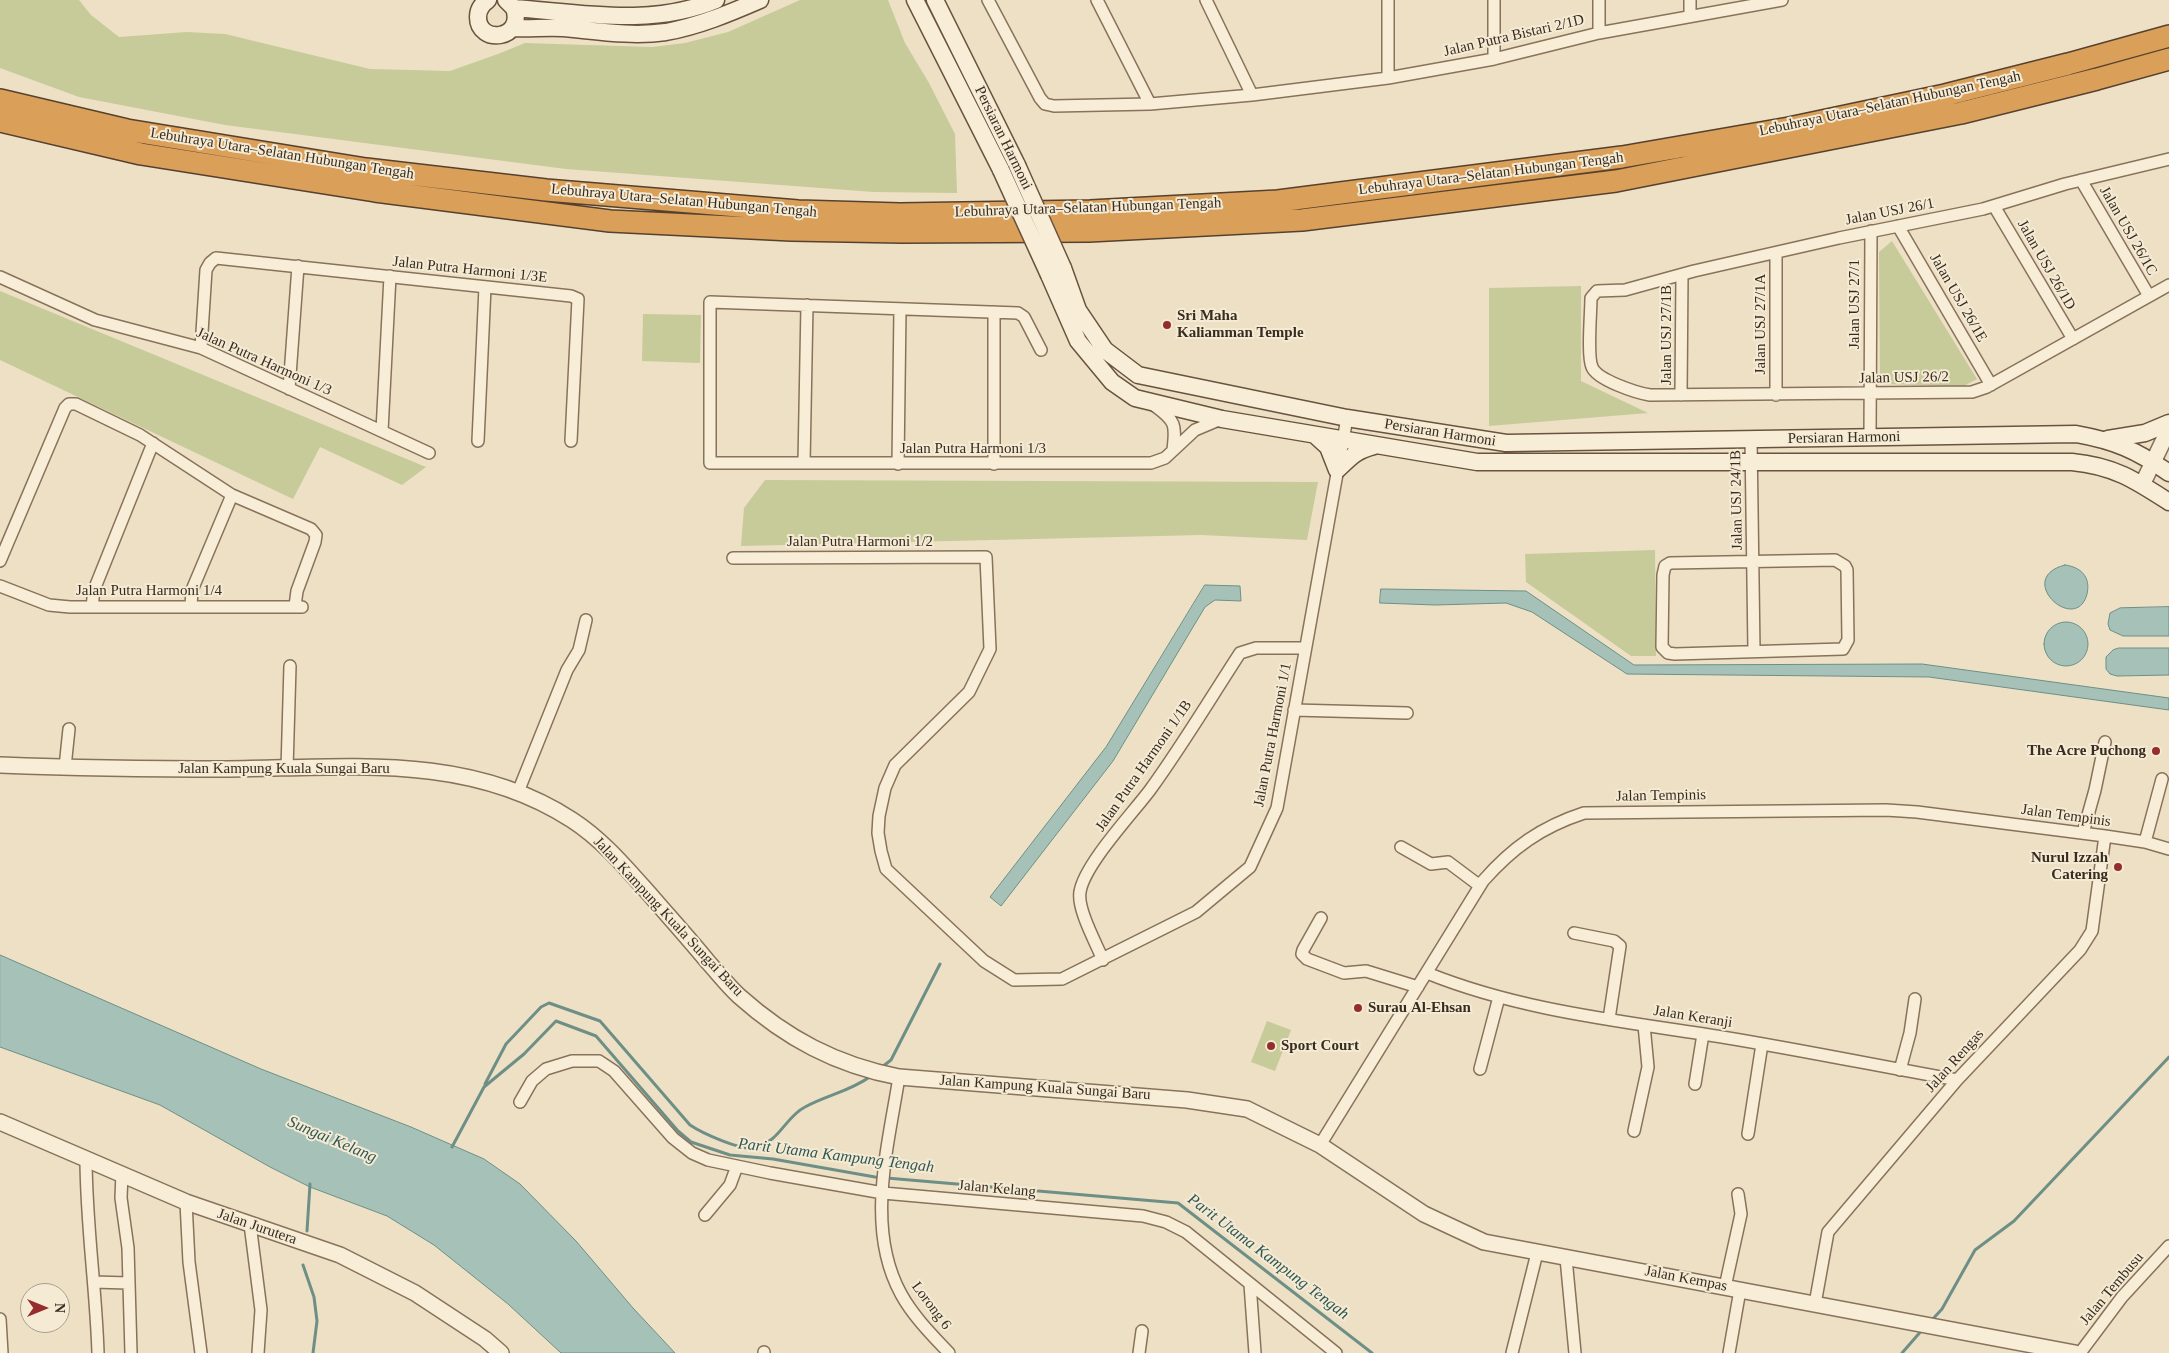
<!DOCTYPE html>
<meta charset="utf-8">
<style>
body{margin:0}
#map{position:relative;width:2169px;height:1353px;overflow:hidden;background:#ede0c5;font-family:"Times New Roman",serif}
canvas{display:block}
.north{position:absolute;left:20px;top:1283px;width:50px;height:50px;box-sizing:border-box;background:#f5ebd4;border:1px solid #a99e8c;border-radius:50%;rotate:90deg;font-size:14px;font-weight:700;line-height:20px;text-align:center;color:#382b1f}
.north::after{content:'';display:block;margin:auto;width:18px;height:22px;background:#952d2f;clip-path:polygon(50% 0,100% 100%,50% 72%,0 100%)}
</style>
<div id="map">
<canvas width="2169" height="1353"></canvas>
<div class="north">N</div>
</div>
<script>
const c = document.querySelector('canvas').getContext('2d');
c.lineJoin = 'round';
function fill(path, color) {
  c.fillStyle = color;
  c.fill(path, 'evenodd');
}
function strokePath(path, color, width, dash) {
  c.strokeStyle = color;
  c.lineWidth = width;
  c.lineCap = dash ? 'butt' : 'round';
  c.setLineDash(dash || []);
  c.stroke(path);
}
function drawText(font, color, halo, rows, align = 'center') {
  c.font = font + ' "Times New Roman",serif';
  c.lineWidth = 4;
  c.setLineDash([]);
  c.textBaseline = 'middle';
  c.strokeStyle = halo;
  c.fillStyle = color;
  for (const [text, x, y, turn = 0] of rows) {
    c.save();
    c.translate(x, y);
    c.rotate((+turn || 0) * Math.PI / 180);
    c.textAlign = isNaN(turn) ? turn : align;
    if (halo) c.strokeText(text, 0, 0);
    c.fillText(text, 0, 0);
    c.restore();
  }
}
fill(new Path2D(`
 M0,0H79L91,15L119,37L187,32L225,34L370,69L450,71L498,54L525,43L652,47L685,43L728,32L800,0H888L905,43L929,83L955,134L957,193L874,192L566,169L225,125L79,97L0,68Z
 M1892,241L1977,379L1964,386L1880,384L1879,252Z
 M1581,286V381L1648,413L1489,426V288Z
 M0,291L426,467L402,485L320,447L293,499L0,360Z
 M643,314L701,315L700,363L642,361Z
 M765,480L1318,482L1307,540L1201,535L741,546L744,508Z
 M1655,550L1656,656H1631L1526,582L1525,554Z
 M1267,1021L1291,1030L1275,1071L1251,1062Z`), '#c6cb99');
const water = new Path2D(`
 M2065,565C2081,567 2091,577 2087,594C2076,636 2013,578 2065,565Z
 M1205,585L1240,586L1241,601L1215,600L1205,607L1113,761L1001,906L990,897L1106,747Z
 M1381,589L1526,591L1634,665L1922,664L2169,698V710L1929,677L1627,674L1532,612L1506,603L1435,605L1380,603Z
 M2169,607V636H2123L2110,630L2108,624L2110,613L2120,608Z
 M2044 644a22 22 0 1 1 44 0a22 22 0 1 1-44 0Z
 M2119,648H2169V675L2117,676L2110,674L2106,669V657L2113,650Z
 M0,955L261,1069L411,1127L484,1159L520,1184L576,1241L633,1308L675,1353H561L508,1304L434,1245L387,1216L310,1187L270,1167L160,1105L0,1047Z`);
fill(water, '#a6c1b8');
strokePath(water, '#6d8f86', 1);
strokePath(new Path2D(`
 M882,1067L891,1060L940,964
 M485,1084L506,1044L541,1007L549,1003L600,1021L690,1125C702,1133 741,1151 755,1148C760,1147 768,1142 772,1139C784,1129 791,1114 805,1107C827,1095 851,1091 871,1076
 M452,1147L484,1087L524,1054L556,1021L596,1036L678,1131L691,1142L730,1155L773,1159L875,1177L1178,1203L1372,1353
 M307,1231L310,1184
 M303,1265L314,1297L317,1321L313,1353
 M1931,1321L1942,1309L1975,1250L2014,1221L2169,1057
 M1902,1353L1923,1329`), '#6d8f86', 3);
const minor = new Path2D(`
 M988,0L1040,98L1045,104L1054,106L1150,104L1252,95L1388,78L1494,59L1599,33L1782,0
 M1097,0L1150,104
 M1206,0L1252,95
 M1388,0V78
 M1494,0V59
 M1599,0V33
 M1690,16V0
 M2169,159L2065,184L1983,209L1839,238L1694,271L1625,290L1597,291L1591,298C1591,312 1587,356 1592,367C1597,380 1637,393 1650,395L1972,392L1987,387L2169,285
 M2081,180L2149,296
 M1994,206L2073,339
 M1898,226L1991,385
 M0,277L95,320L201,348L429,453
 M994,312V464
 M201,348L206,270L210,263L216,258L571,296L578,299L571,441
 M1041,350L1024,317L1018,313L710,302V463H1151L1165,458L1195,430L1221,419
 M289,389L298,266
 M1681,395L1682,275
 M1776,395V253
 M1155,406C1176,421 1176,425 1173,450
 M382,431L390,276
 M1870,437L1871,231
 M1751,439L1754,651
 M478,441L485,287
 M804,463L807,305
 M898,464L900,309
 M733,558L986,557L990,649L969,692L895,765L885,788L879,816L878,833L881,851L886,869L984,961L1014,980L1062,979L1196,912L1250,867L1277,808L1347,418
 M1835,560L1845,566L1847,570L1848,640L1843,649L1675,654L1668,653L1662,647L1663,575L1665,566L1670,563Z
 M0,561L65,408L69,404H76L140,435L232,495L311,529L316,535L315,542L297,591L295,606
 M0,586L49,605L70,607H302
 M191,606L192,590L232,495
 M92,607L94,590L153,443
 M1294,710L1407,713
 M65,767L69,729
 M287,769L290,666
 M518,792L567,670L579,650L586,620
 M2083,833L2095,790L2105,742
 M2145,842L2162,779
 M1401,847L1431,864L1448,862L1480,886
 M1321,918L1303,950L1302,954L1307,959L1344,973L1366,971L1418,987
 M1574,933L1614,941L1620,946L1609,1019
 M1103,960C1096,943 1077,909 1080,892C1084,865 1132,814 1150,790C1182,746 1210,699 1240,653L1256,648H1305
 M1427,973C1521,1011 1622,1021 1722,1037C1801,1050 1879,1066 1957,1080
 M1480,1069L1499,997
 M1900,1070L1910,1033L1915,999
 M899,1077C888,1147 865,1229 901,1294C913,1316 932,1335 949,1353
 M1695,1084L1703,1034
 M520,1102L532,1081L546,1069L572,1061H599L614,1071L673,1138L692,1153L708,1160L770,1173L883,1193L1143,1216L1166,1222L1186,1232L1336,1353
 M1634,1131L1648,1067L1644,1025
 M1748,1134L1762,1044
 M1320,1145L1483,881C1512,848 1541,827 1584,813L1886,810L1917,812L2105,836L2145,842L2169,849
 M86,1158C86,1223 96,1288 98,1353
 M122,1173L121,1198L128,1248L131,1353
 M186,1202L189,1262L201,1353
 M705,1215L730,1185L737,1166
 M250,1224L261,1310L258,1353
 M1566,1258L1575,1353
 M94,1282L128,1283
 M1250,1284L1255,1353
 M1725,1287L1741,1214L1738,1194
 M1815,1304L1828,1232L1957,1080L2080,950L2092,931L2105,836
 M0,1319L2,1353
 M764,1352V1353
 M1139,1353L1142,1331
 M1512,1353L1537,1253
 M1729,1353L1740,1290
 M2080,1353L2122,1297L2169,1246`);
const tertiary = new Path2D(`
 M2142,485L2169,429
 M0,765C76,768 152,769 228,769C345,768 468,752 572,820C603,840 627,869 652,897C671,919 690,940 708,962C718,973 728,986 739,996C786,1038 836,1065 899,1077L1187,1100L1247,1109L1320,1145L1424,1214L1484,1242L2075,1353
 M0,1122L186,1202L340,1255L415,1293L485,1339L501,1353`);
const secondary = new Path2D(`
 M488,0C482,4 478,9 478,17C478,45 525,40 514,8L506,0
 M915,0L1001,170
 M935,0L1017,165
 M514,8C582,13 651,27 716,0
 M513,28C529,29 546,27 563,28C596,31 632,37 666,32C699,26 730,13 760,0
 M1063,268L1078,310L1105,350L1138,375L1347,418L1506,443L2076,434C2115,441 2136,450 2169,473
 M1049,275L1078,341L1112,382L1135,398L1222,419L1477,462H2072C2114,466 2135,480 2169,502
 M1316,436L1328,447L1337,470C1351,457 1355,451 1374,446
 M2108,439L2145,433L2169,423`);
const motorway = new Path2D(`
 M0,100L127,130L366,169L546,190L798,211L900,214L1090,211L1278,201L1622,157L1789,128L1945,95L2068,64L2169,36
 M0,121L141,154L375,191L610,221L791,230L902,232L1089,231L1302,220L1616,181L1961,113L2097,79L2169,59`);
strokePath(minor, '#88725b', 14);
strokePath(tertiary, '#88725b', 18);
strokePath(secondary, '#69533e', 19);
strokePath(motorway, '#56412f', 24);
strokePath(minor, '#f8eed8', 11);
strokePath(tertiary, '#f8eed8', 15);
strokePath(secondary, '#f8eed8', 16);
strokePath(motorway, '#da9f58', 21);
const secondaryBridge = new Path2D(`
 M1017,165L1063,268
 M1001,170L1049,275`);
strokePath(secondaryBridge, '#69533e', 19, []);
strokePath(secondaryBridge, '#f8eed8', 16);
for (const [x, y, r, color] of [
 [1167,325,5,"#952d2f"],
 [2156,751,5,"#952d2f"],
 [2118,867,5,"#952d2f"],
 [1358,1008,5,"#952d2f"],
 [1271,1046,5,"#952d2f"]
]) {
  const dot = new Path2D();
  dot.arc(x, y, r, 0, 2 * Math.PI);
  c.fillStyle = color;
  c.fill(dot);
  strokePath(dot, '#f5ebd4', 2);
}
drawText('15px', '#382b1f', '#f5ebd4', [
 ["Jalan Putra Bistari 2/1D",1514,36,-13],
 ["Lebuhraya Utara–Selatan Hubungan Tengah",1890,104,-12],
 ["Persiaran Harmoni",1003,138,64],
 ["Lebuhraya Utara–Selatan Hubungan Tengah",282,154,9],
 ["Lebuhraya Utara–Selatan Hubungan Tengah",1491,174,-7],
 ["Lebuhraya Utara–Selatan Hubungan Tengah",684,201,5],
 ["Lebuhraya Utara–Selatan Hubungan Tengah",1088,208,-2],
 ["Jalan USJ 26/1",1890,212,-11],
 ["Jalan USJ 26/1C",2128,231,60],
 ["Jalan USJ 26/1D",2046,265,60],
 ["Jalan Putra Harmoni 1/3E",470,270,6],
 ["Jalan USJ 26/1E",1958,298,60],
 ["Jalan USJ 27/1",1855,304,-90],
 ["Jalan USJ 27/1A",1761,324,-90],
 ["Jalan USJ 27/1B",1667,335,-90],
 ["Jalan Putra Harmoni 1/3",264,362,24],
 ["Jalan USJ 26/2",1904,378,-1],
 ["Persiaran Harmoni",1440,433,9],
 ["Persiaran Harmoni",1844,438,-1],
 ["Jalan Putra Harmoni 1/3",973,449],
 ["Jalan USJ 24/1B",1737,500,-91],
 ["Jalan Putra Harmoni 1/2",860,542],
 ["Jalan Putra Harmoni 1/4",149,591],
 ["Jalan Putra Harmoni 1/1",1273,735,-79],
 ["Jalan Putra Harmoni 1/1B",1144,766,-55],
 ["Jalan Kampung Kuala Sungai Baru",284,769],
 ["Jalan Tempinis",1661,796,-1],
 ["Jalan Tempinis",2066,816,8],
 ["Jalan Kampung Kuala Sungai Baru",668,917,47],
 ["Jalan Keranji",1693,1017,9],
 ["Jalan Rengas",1955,1061,-48],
 ["Jalan Kampung Kuala Sungai Baru",1045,1088,4],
 ["Jalan Kelang",997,1189,5],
 ["Jalan Jurutera",257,1227,19],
 ["Jalan Kempas",1686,1279,11],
 ["Jalan Tembusu",2112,1289,-50],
 ["Lorong 6",931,1306,53]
]);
drawText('bold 15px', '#382b1f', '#f5ebd4', [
 ["Sri Maha",1177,316],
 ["Kaliamman Temple",1177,333],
 ["The Acre Puchong",2146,751,"right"],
 ["Nurul Izzah",2108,858,"right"],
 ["Catering",2108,875,"right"],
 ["Surau Al-Ehsan",1368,1008],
 ["Sport Court",1281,1046]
], 'left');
drawText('italic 16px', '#2f5754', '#f5ebd4', [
 ["Sungai Kelang",332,1140,23],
 ["Parit Utama Kampung Tengah",836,1156,7],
 ["Parit Utama Kampung Tengah",1268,1257,37]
]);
</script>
